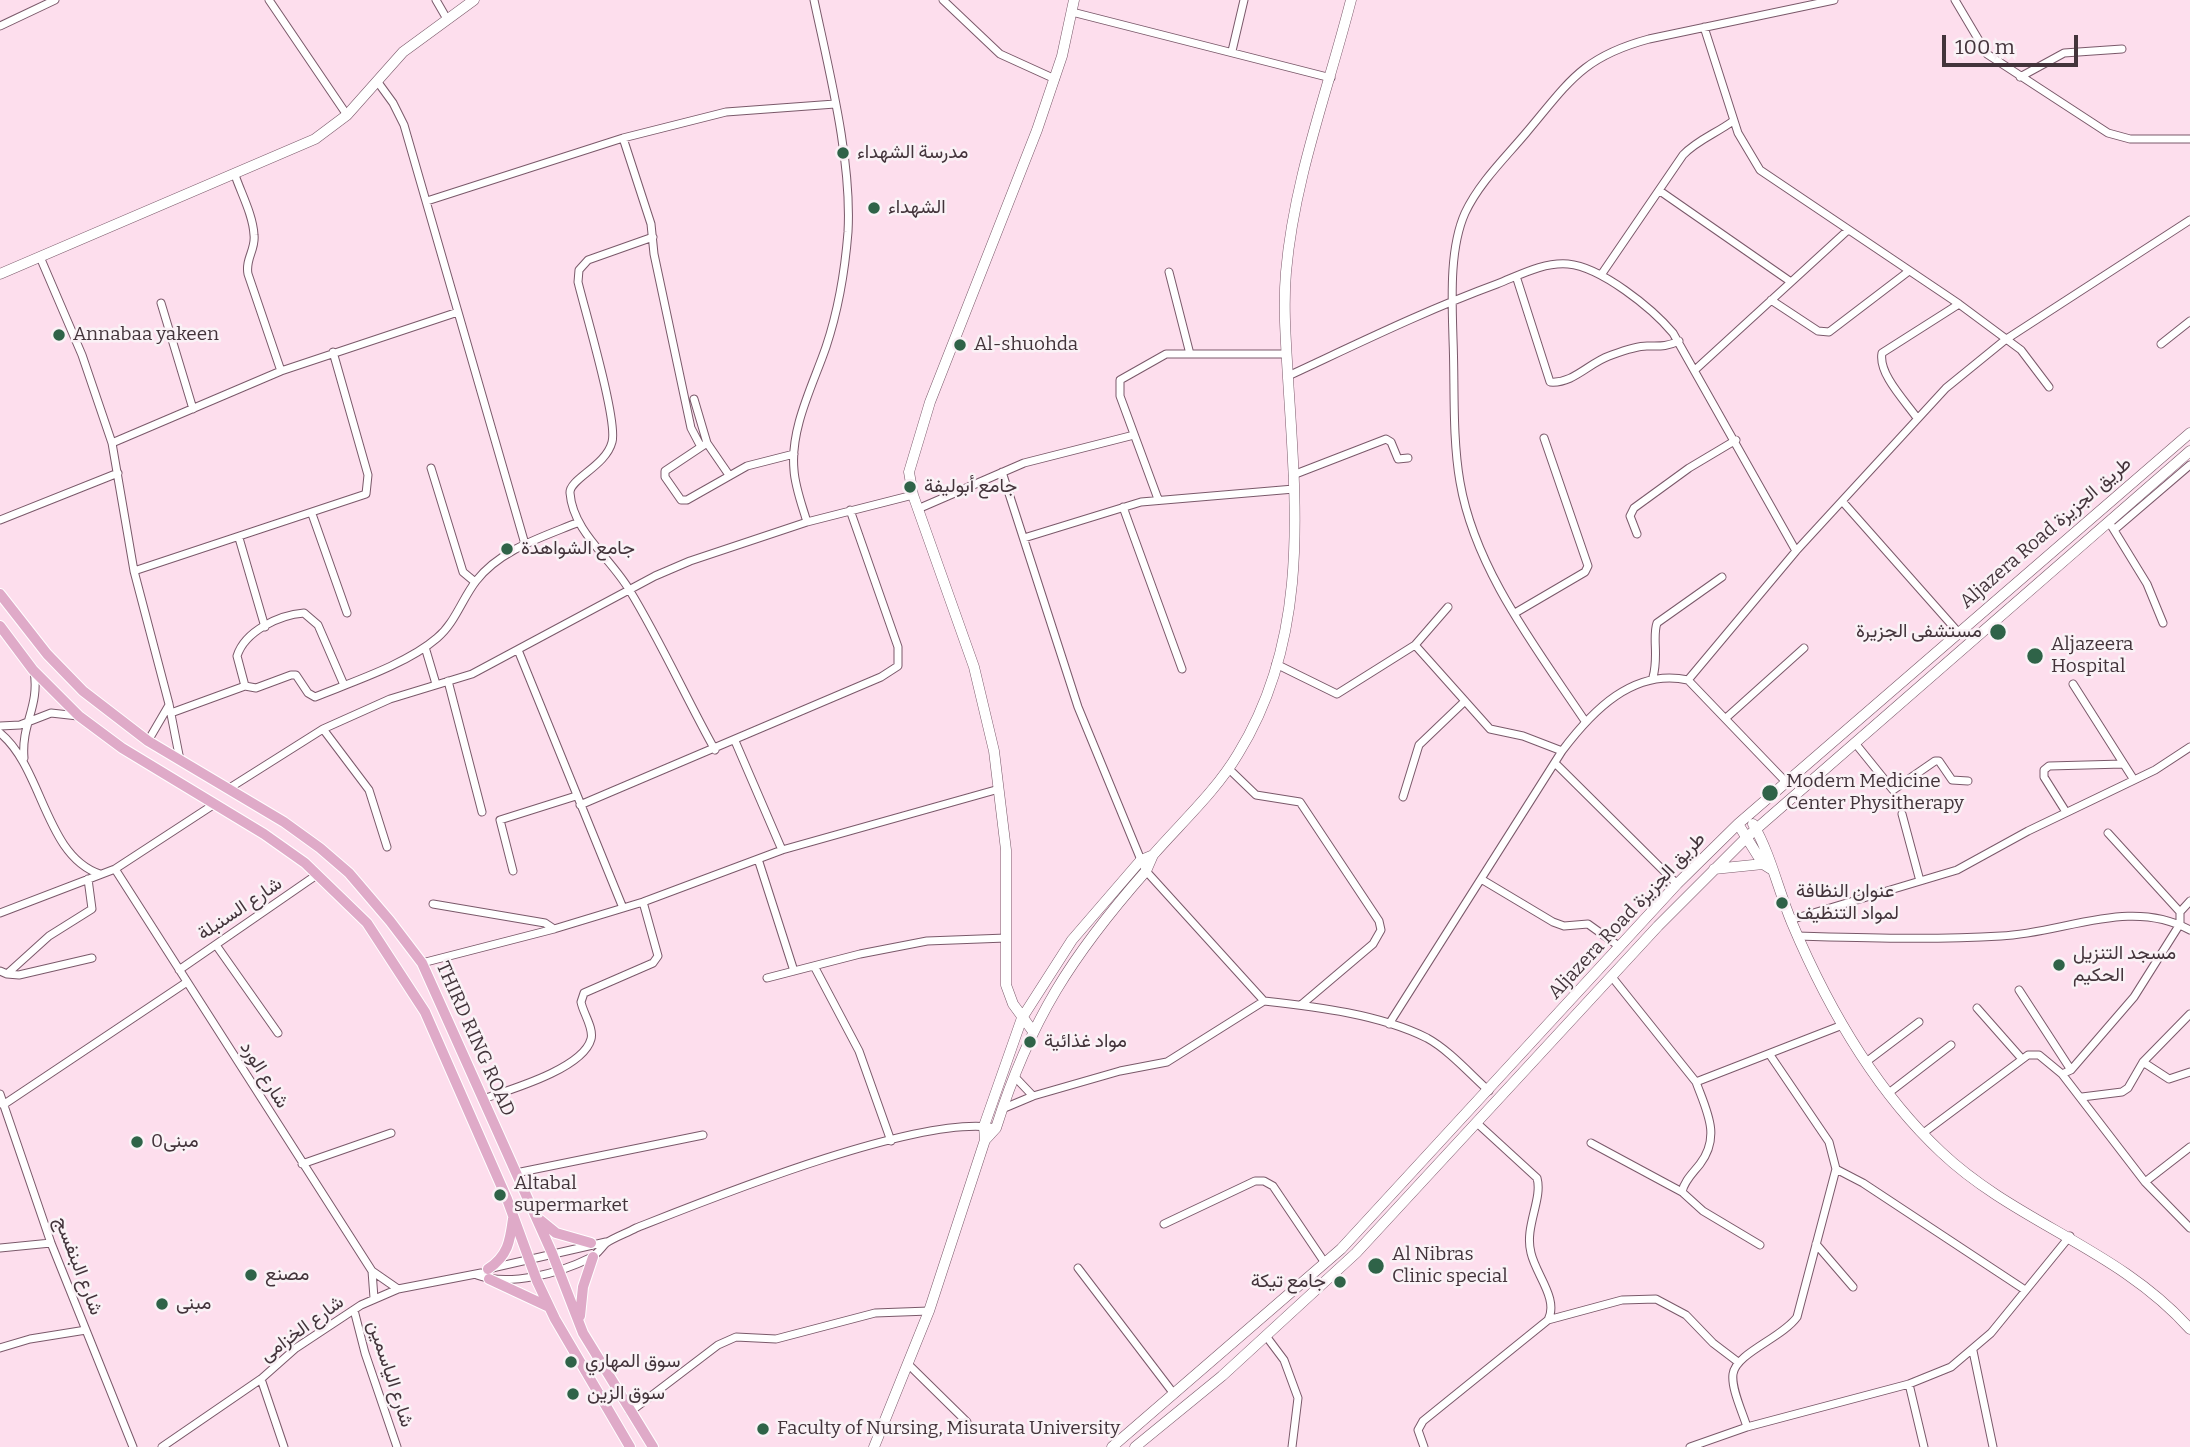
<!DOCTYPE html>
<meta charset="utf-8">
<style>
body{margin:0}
#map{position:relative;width:2190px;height:1447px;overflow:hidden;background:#fddeed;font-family:Bitter,serif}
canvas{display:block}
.scale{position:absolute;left:1942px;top:35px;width:136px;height:32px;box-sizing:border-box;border:4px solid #43343b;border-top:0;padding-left:9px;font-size:21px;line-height:24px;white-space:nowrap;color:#43343b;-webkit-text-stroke:5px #faf2f6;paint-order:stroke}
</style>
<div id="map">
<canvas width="2190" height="1447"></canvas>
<div class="scale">100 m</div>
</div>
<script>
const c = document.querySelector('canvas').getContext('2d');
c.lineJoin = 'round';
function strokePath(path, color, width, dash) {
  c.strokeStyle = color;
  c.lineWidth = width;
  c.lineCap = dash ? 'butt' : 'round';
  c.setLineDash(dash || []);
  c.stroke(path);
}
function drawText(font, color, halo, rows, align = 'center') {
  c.font = font + ' Bitter,Vazirmatn,serif';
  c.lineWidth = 5;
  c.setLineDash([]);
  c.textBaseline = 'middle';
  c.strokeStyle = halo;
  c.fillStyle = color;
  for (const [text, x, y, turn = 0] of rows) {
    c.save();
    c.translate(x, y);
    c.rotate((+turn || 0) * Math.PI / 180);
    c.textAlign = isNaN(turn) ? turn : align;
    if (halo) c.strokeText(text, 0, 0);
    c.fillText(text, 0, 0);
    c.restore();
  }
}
const street = new Path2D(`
 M269,0L347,115
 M436,0L447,19
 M943,0L1000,54L1055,79
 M1955,0L1987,54L2108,133L2130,139H2190
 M1072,12L1331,78
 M0,26L55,0
 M1704,27L1738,133L1760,170L1959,304L2021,350L2049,387
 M1232,51L1244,0
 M2020,77L2064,53L2122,49
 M377,81L393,103L404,125L525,544
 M623,138L651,224L654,254L691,428L701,447
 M235,175C241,193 253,215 254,235C256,249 245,259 248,274L281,371
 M1660,191L1791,282
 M427,201L623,138L726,112L835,104
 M653,237L588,260L579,270L578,282C585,311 618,421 612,442C606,466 569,479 570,493C573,532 611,558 630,591C661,642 686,698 715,750
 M40,257L82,355L112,443L134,571L169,704L180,760
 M1169,272L1190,354
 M1601,275L1683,155C1697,140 1717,133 1733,121
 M1516,276L1550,382C1573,384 1589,363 1609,356C1620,352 1635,346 1647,346C1660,346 1666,347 1679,341
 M1771,300L1818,331L1829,332L1909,271
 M161,303L193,409
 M2161,344L2190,321
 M1696,369L1848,230
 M1288,376C1357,344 1426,310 1497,284C1520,275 1543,262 1568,264C1601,267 1652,308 1673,333L1796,551
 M694,399L707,443L729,475
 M1917,418C1906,402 1878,374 1882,353L1959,304
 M112,443L281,371L458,312
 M707,443L665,471V477L681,500H687L747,466L794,454
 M431,468L463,572L475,582
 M1002,472L1078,707L1141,860L1146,871L1264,1001
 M1293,475L1386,439L1391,442L1398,459L1408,458
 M1158,499L1120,396V380L1166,354H1286
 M1842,501L1958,632
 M1123,507L1182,669
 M920,508L1024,463L1134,435
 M312,514L347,613
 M0,520L118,473
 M807,522C802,505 795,487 794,470C790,428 813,385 826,347C838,311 845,270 848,232C852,160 829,71 814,0
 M2109,522L2147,584L2163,623
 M2114,530L2190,465
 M1637,534L1630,516L1634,508L1689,468L1736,440
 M239,538L265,627
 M1024,538L1141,502L1294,489
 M134,571L366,494L368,475L333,352
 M1515,613L1585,572L1588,566L1544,438
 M1415,645L1448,607
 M425,647L436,684
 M518,650L623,908
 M1276,664L1337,694L1415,645L1490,729L1523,736L1562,751
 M1653,677C1659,656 1652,637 1657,623L1722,577
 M1688,680L1796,551L1946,388L2005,340L2190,220
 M448,681L482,812
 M2073,684L2134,780
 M245,686L237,656C245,631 279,615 304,613L318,625L344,685
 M171,713L245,686L256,688L291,675H296L308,693L315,697C352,682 407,664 437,638C455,623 462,599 476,581C501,549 543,537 579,522
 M1726,718L1804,648
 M1585,721C1537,649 1475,570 1460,482C1452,436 1455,386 1453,339C1452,301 1449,249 1465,213C1479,183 1505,158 1526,133C1569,82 1582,57 1649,39L1834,0
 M0,726L20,725L51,713L78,716
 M323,729L369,790L387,847
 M0,733C43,768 45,856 100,874
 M148,741L169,705
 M735,741L782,850
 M1855,743L1893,790L1935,761H1939L1952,780L1968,781
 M24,758C21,723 40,707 34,671
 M1555,763L1677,884
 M1229,769L1256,795L1300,802L1379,921L1381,930L1373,944L1301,1005
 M228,789L323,729L390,699L472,674L655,576L690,561L807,522L913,495
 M1403,797L1419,745L1465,701
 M580,805L881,677L898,666V647L850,510
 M2066,812L2044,777V770L2049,766L2123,764
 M1902,814L1920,881
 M2108,833L2180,912
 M758,859L794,971
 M115,869L372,1271L398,1289
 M513,871L500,820L576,796
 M1481,879L1553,922L1564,926L1588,924L1620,947
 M433,904L545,923L554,929
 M0,913L115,869L213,805
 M1790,920L1957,870L2028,831L2155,770L2190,747
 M1797,936C1865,938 1934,940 2001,936C2065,933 2130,897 2190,930
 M216,945L278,1033
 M422,963L554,929L643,902L782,850L999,789
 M814,966L859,1051L891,1141
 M179,970L318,874
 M0,971L7,974L49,936L92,909L88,879
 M7,974L19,975L92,958
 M1612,977L1696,1082L1840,1026
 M767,978L860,954L927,941L1006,938
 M2019,990L2071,1070
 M1977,1008L2022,1059
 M1389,1024L1562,751C1592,711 1633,668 1688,680L1786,782
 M1866,1062L1919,1022
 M2143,1062L2169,1079L2190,1072
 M2062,1074L2145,1182L2190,1228
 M1014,1076L1033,1096
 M1890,1092L1951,1045
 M0,1094L51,1243L133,1447
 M2082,1097L2122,1092L2128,1088L2143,1062L2190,1014
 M483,1099C509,1090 583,1069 591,1039C594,1028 583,1013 581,1002L584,993L653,963L658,956L643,902
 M3,1105L187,982
 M1002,1109L1033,1096L1120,1071L1167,1062L1264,1001C1317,1007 1379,1014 1427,1038C1449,1050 1470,1074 1489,1091
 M1478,1124L1537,1178C1543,1199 1524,1227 1531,1253C1536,1275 1559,1299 1548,1320
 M1922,1134L2028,1055H2039L2062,1074L2071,1070L2134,997L2180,924V912L2190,901
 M1591,1143L1682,1192L1703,1211L1760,1245
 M302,1164L391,1133
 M1836,1169L1863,1183L2025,1290
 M516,1173L703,1135
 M2145,1182L2190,1147
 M1682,1192C1684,1181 1693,1173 1700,1164C1721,1136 1707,1112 1696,1082
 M1164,1224L1255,1181H1264L1273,1186L1325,1263
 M1816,1244L1853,1287
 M0,1248L51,1243
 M492,1268L606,1242
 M1078,1268L1174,1394
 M372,1271L374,1298
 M477,1275C509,1287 560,1273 590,1258C597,1255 601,1248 606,1243C615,1237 627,1233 636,1228C712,1198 922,1113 996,1128
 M354,1310L365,1353L397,1447
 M1266,1336L1284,1360L1298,1398L1292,1447
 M0,1348L30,1339L86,1330
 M1973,1351L1993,1447
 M909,1365L967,1422
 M261,1379L284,1447
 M1909,1384L1924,1447
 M630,1412L718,1345L736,1337L776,1339L875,1313L929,1311
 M1747,1427C1743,1413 1731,1389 1733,1374C1736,1353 1782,1338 1797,1317L1836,1169L1829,1142L1770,1055
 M162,1447L261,1379L296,1348L361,1305L398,1289L481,1273
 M1424,1447L1418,1430L1423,1421L1548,1320L1622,1300L1656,1299L1686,1315L1713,1343L1738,1362
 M1690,1447L1747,1427L1909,1384L1951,1367L1991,1333L2070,1236`);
const secondary = new Path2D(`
 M0,274L315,139L347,115L403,52L474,0
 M1738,824L1763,864L1771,869
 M1753,824C1771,855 1778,890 1792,923C1827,1006 1874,1089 1941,1152C2016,1223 2119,1249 2190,1329
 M1714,869L1763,864
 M1032,1030L1013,1004L1006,985V850L994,751L974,667L913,495L909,472L930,402L1037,130L1062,56L1074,0
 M985,1140L996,1128C1030,1020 1072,955 1146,871L1153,855C1181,823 1216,791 1238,754C1310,637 1296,508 1288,378C1286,343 1283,307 1286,272C1294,179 1328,90 1351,0
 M874,1447L929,1311L985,1140L984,1126L1022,1018L1072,940L1141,860L1153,855
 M1112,1447L1341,1249L1677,884L1738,824L2190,433
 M1135,1447L1222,1376L1356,1253L1658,926L1747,837L2190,451`);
const primary = new Path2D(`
 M0,594L47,654L83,691L148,741L284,822L320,848L349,873L390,921L422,963L552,1253L583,1333L653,1447
 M0,626L33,670L79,716L122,748L264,834L305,863L367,923L425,1012L507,1199L537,1281L555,1319L630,1447
 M540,1220L556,1233L591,1243
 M488,1269C508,1256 510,1241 513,1219
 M489,1279L549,1307
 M580,1316L583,1287L593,1257`);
strokePath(street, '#7a596a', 9);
strokePath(secondary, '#7a596a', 11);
strokePath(primary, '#fff', 12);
strokePath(street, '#fff', 7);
strokePath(secondary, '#fff', 10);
strokePath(primary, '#dfaac8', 10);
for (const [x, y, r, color] of [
 [843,153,7,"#2f6348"],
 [874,208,7,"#2f6348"],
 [59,335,7,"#2f6348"],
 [960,345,7,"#2f6348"],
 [910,487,7,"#2f6348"],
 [507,549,7,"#2f6348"],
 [1998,632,9,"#2f6348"],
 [2035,656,9,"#2f6348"],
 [1770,793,9,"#2f6348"],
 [1782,903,7,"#2f6348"],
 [2059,965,7,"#2f6348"],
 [1030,1042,7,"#2f6348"],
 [137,1142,7,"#2f6348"],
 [500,1195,7,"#2f6348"],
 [1376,1266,9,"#2f6348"],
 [251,1275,7,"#2f6348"],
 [1340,1282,7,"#2f6348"],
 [162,1304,7,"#2f6348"],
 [571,1362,7,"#2f6348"],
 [573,1394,7,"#2f6348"],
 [763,1429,7,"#2f6348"]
]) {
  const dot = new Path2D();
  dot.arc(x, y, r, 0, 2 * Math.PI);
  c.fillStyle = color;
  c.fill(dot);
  strokePath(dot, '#faf2f6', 2.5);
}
drawText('19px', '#43343b', '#faf2f6', [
 ["مدرسة الشهداء",857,153],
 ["الشهداء",888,208],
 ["Annabaa yakeen",73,335],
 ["Al-shuohda",974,345],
 ["جامع أبوليفة",924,487],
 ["جامع الشواهدة",521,549],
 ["مستشفى الجزيرة",1982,632,"right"],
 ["Aljazeera",2051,645],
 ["Hospital",2051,667],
 ["Modern Medicine",1786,782],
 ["Center Physitherapy",1786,804],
 ["عنوان النظافة",1796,892],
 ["لمواد التنظيف",1796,914],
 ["مسجد التنزيل",2073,954],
 ["الحكيم",2073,976],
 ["مواد غذائية",1044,1042],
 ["مبنى0",151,1142],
 ["Altabal",514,1184],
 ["supermarket",514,1206],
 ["Al Nibras",1392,1255],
 ["Clinic special",1392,1277],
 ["مصنع",265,1275],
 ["جامع تيكة",1326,1282,"right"],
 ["مبنى",176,1304],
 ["سوق المهاري",585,1362],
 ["سوق الزين",587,1394],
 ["Faculty of Nursing, Misurata University",777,1429]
], 'left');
drawText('19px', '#43343b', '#faf2f6', [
 ["Aljazera Road طريق الجزيزة",2046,533,-41],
 ["شارع السنبلة",240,909,-34],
 ["Aljazera Road طريق الجزيزة",1627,916,-47],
 ["THIRD RING ROAD",475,1039,66],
 ["شارع الورد",264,1075,58],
 ["شارع البنفسج",78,1266,69],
 ["شارع الخزامى",302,1329,-36],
 ["شارع الياسمين",390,1374,72]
]);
</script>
